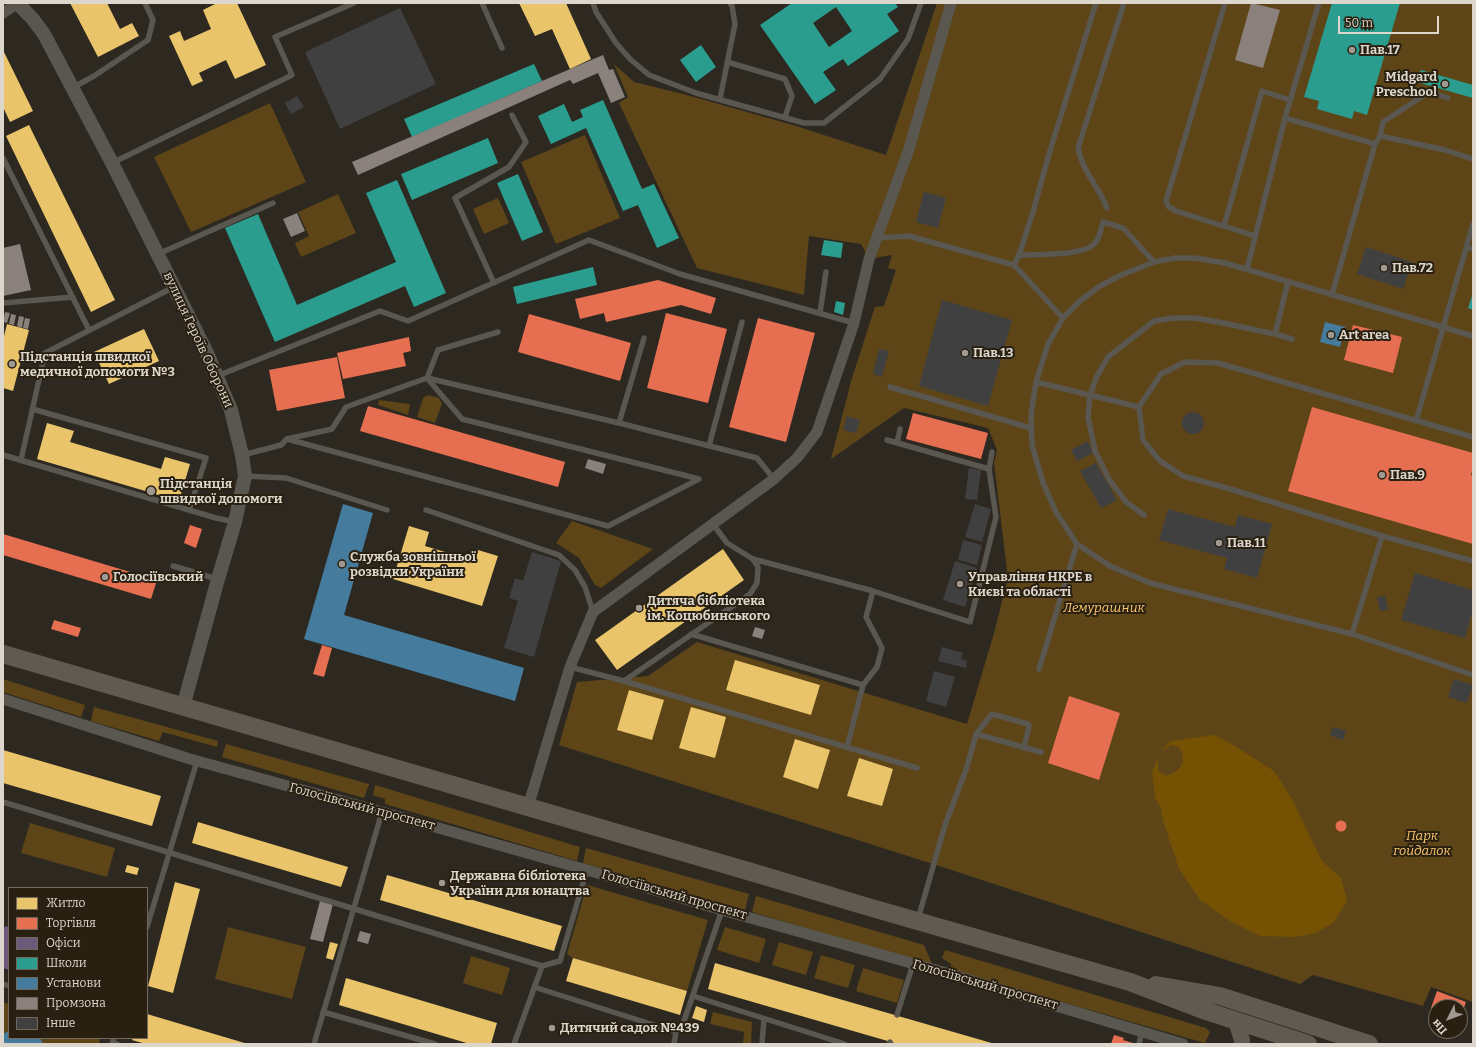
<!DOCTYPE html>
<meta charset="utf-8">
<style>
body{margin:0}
#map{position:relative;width:1476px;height:1047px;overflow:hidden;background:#2d2921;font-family:Bitter,serif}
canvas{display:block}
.frame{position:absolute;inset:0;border:4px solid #dcd6cd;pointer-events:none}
.legend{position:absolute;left:8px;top:887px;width:140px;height:152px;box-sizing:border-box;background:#292011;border:1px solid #71695c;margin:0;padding:5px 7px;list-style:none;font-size:12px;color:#dcd6cd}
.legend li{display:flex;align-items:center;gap:8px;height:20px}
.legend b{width:20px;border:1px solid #71695c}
.north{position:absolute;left:1428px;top:999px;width:40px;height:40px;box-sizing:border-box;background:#292011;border:1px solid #71695c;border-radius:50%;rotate:228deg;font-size:11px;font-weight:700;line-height:16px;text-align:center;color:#dcd6cd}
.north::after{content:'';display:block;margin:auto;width:14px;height:18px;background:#9f9991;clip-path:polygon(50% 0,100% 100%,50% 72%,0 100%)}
.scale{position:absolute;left:1338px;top:16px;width:101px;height:18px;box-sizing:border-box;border:2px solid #dcd6cd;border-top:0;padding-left:5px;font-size:12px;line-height:14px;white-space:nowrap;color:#dcd6cd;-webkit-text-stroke:3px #292011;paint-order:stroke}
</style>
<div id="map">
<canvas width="1476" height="1047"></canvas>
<div class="frame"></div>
<ul class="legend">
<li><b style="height:11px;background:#e9c46a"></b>Житло</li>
<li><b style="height:11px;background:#e76f51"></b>Торгівля</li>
<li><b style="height:11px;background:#6d597a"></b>Офіси</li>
<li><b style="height:11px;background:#2a9d8f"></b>Школи</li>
<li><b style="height:11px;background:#457b9d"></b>Установи</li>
<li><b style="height:11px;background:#8a817c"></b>Промзона</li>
<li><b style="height:11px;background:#414040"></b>Інше</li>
</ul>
<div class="north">Пн</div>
<div class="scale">50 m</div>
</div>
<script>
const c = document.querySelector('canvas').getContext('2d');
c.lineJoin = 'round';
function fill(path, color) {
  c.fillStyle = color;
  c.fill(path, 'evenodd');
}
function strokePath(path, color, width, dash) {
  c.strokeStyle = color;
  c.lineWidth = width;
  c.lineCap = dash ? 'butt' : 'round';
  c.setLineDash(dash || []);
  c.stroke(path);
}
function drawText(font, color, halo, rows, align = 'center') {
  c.font = font + ' Bitter,serif';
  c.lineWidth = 4;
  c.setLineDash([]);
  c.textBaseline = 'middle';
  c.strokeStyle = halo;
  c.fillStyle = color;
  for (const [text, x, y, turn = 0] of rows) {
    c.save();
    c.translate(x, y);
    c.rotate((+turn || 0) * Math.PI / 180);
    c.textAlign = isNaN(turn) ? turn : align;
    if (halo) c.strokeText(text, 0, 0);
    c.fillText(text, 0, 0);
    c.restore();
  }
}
fill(new Path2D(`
 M937,3H1473V1002L1431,987L1423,1006L1313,975L1300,984L933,864L559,745L577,682L648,676L697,642L967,724L994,633L1008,578L994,463L997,450L988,428L904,408L831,459L852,378L875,307L884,306L896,270L888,268L892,255L869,259L861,244L809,236L804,295L697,268L619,103L628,97L614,64L634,82L687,95L796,126L886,155Z
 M270,103L306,182L191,232L154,157Z
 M585,135L620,218L556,244L521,162Z
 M338,194L356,233L301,257L295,243L309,236L298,212Z
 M498,198L509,223L484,234L473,209Z
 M428,395L439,398L442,404L435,423L417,417L423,398Z
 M379,400L410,404L408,415L378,405Z
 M572,521L653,549L601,588L595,585L579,558L556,543Z
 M3,679L85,705L81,717L3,692Z
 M94,707L218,741L217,747L163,732L159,741L91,721Z
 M226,744L369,784L364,798L222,757Z
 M375,785L580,847L577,861L385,804V799L373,795Z
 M30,823L115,848L107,877L21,853Z
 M586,848L749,894L745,910L583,863Z
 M587,885L708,920L687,991L573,958L567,954Z
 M756,896L924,945L933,966L752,912Z
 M228,927L306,947L292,999L215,979Z
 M725,927L766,939L759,963L717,950Z
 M779,942L813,952L806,975L772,965Z
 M945,950L1206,1028L1210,1032L1205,1043L951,970V964L942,958Z
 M821,955L855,965L848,988L814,978Z
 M471,956L510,968L502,995L463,983Z
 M863,968L904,980L897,1003L856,991Z
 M3,1002L9,1004V1038H100L99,1044H3Z
 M713,1012L752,1022L751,1044H743L744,1032L710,1024Z`), '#5d4518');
fill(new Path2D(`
 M1215,735L1235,746L1274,771L1292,799L1322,861L1341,878L1347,900L1334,922L1316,933L1295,937L1260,936L1230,921L1201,901L1179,869L1163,821L1161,807L1155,798L1152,772L1157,760H1158V771L1166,776C1175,773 1184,767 1183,757C1183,754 1180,750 1179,747L1171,745L1162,751L1170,741Z`), '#745103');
fill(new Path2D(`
 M70,3H107L120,29L132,23L139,36L98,57Z
 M217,3H237L266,65L235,79L226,60L199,73L203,81L192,86L169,36L180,31L184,41L211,29L203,10Z
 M519,3H566L591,59L570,69L552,29L535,36Z
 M3,50L33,111L10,122L3,107Z
 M29,125L115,300L91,312L6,136Z
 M7,324L29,330L13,391L3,388V340Z
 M144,329L159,361L109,384L94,352Z
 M47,423L74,431L70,442L161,469L165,457L190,464L179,501L37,459Z
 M409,526L429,532L425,546L475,561L478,550L498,556L482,606L393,579Z
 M723,549L744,580L617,670L595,640Z
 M735,660L820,685L811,715L726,690Z
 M629,690L664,700L652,740L617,730Z
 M691,707L726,717L715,758L679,748Z
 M795,739L830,750L818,789L783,777Z
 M3,750L161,796L152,826L3,783Z
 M859,758L893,769L882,806L847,796Z
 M198,822L348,867L341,887L192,843Z
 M127,865L139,868L137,875L125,872Z
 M387,875L562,926L554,951L380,900Z
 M175,882L200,889L173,993L148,986Z
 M330,942L338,944L333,960L326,958Z
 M573,958L687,991L680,1015L566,981Z
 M715,963L995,1044H898L708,989Z
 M346,978L497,1023L491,1044H470L339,1005Z
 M696,1006L707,1010L704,1022L692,1018Z
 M147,1014L248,1044H146L132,1040L133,1038H147Z`), '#e9c46a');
fill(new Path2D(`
 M658,280L716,298L711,314L681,305L606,322L604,313L580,319L575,299Z
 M666,313L727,329L708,403L647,388Z
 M529,314L631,343L620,381L518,352Z
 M758,318L815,333L786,442L729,427Z
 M1353,325L1402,337L1393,373L1344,360Z
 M409,337L411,351L403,353L406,366L343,379L337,353Z
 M337,357L345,398L277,411L269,370Z
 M368,406L565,462L558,487L360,431Z
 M1312,407L1473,453V467L1471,475L1473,476V544L1288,491Z
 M913,413L988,433L981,459L906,439Z
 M190,525L202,529L196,548L184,543Z
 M3,534L157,580L151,599L3,555Z
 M54,620L81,628L78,637L51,629Z
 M322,645L332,648L324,677L313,674Z
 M1069,696L1120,713L1099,780L1048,763Z
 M1335.5 826a5.5 5.5 0 1 1 11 0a5.5 5.5 0 1 1-11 0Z
 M1437,991L1466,1002L1460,1019V1007H1436V1009L1431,1008Z
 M1114,1035L1124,1038L1123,1040L1133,1043V1044H1111Z`), '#e76f51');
fill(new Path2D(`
 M5,926L9,927V970L3,968V932Z`), '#6d597a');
fill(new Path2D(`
 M792,3H895L898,7L887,14L899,31L848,66L843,59L823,72L836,90L815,104L760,25ZM836,7L852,31L829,47L813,23Z
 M1332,3H1400L1367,115L1354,111L1352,119L1317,109L1319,101L1304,97Z
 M701,45L716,67L696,82L680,60Z
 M534,64L542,81L412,137L404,119Z
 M1421,70L1473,85V98L1417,82Z
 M603,100L642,189L654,184L679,238L657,248L638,205L623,211L586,128L551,144L538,116L564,104L572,122L583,117L580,110Z
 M488,138L498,163L412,200L401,174Z
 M518,174L543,232L522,241L497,183Z
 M397,180L446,293L414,307L405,286L275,342L225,228L258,214L297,305L396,262L366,193Z
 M824,240L843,243L841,258L821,255Z
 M593,267L597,285L517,304L513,287Z
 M1473,293V310L1468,308Z
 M836,301L845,303L843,315L834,312Z`), '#2a9d8f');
fill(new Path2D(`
 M1325,322L1345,327L1340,347L1320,342Z
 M343,504L373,513L344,615L524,668L515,701L304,639Z
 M9,1031V1038H40L43,1044H3V1034Z`), '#457b9d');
fill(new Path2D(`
 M1251,3L1280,10L1263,68L1235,60Z
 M603,55L609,70L613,69L625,97L611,103L598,73L573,84L570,80L358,175L352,162Z
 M297,213L305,231L291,237L283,219Z
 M20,244L31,290L3,296V248Z
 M5,312L10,313L7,323L3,322Z
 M11,314L16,315L14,325L9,324Z
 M19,316L24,317L22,328L17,326Z
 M25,318L30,319L28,329L23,328Z
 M588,459L606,464L603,474L585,468Z
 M755,627L765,630L762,639L752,636Z
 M320,901L333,904L323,942L310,939Z
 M360,931L371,934L368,944L357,941Z`), '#8a817c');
fill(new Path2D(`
 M400,8L436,84L340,129L305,52Z
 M297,96L304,107L291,114L285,103Z
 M924,192L946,198L938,228L916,222Z
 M1366,247L1412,262L1403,289L1357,274Z
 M942,300L1012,320L988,406L919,386Z
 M879,349L889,351L882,377L873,374Z
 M1182 423a11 11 0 1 1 22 0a11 11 0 1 1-22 0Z
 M847,416L860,420L856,433L843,430Z
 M1088,441L1093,453L1077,461L1071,450Z
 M1096,463L1117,500L1101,508L1080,471Z
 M969,468L981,470L977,500L965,499Z
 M975,504L991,509L982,542L965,537Z
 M1168,509L1235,527L1238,515L1272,524L1257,578L1224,569L1227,558L1159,540Z
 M963,540L982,545L977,565L958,560Z
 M532,552L561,561L534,657L504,648L518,601L509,598L515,578L523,581Z
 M955,561L977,568L965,607L943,600Z
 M1415,573L1473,590V609L1465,638L1401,620Z
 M1385,596L1388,609L1380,611L1377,597Z
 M942,647L963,653L961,659L967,661L966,668L938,661Z
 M934,671L955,677L946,707L926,701Z
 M1454,679L1473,685L1467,703L1448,697Z
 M1333,727L1346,731L1343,740L1330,735Z`), '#414040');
strokePath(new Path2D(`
 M482,3L502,48
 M593,3L596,12L616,43L630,59L649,75L696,93L804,123H824L880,79L908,39L921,3
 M1225,3L1166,201L1169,207L1176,211L1255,236
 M727,62L785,79L792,96L785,117
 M72,88L94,76L148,40L153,20L145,3
 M720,99L735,24L732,6L730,3
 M1285,118L1375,144
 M1380,136L1445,150L1473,159
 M3,158L89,330
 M112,163L292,75L275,37L354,3
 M1107,208C1099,187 1082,171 1078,148L1124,3
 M1224,226L1262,91L1290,100
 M876,238L909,236L1014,265L1063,318
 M1466,247L1473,249
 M158,254L273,203
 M1019,255C1037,254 1081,256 1093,245C1099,240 1101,230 1103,222L1123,228L1154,262
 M1014,265L1019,255L1033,212L1049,154L1096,3
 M1247,269L1285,118L1319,3
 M494,283L455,198L509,167L526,142L512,115
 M1332,295L1375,144L1380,136L1383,122L1429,92L1448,98
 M3,303L73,297
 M820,313L826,272
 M1275,334L1288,282
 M1473,336L1225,263L1195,258H1175L1154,262L1121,275L1100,286L1081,300L1063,318L1048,344L1036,382L1031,415L1032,445L1043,483L1056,512L1077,544L1110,566L1150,583L1352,634L1473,675
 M217,376L380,311L408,321L589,240L680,274L854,323
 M1036,382L1139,407
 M890,387L1031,428
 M32,409L206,458L189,510
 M1416,421L1473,224
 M619,423L644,338
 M1473,437L1218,363L1185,362L1161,374L1139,407L1143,440L1160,461L1183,476L1227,488L1382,536L1473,561
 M287,439L608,526L699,479L462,419L427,378L438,350L498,332
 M897,443L900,429
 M709,446L742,322
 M3,455L216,518L235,522
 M243,455L281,445L287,439L332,429L346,407L427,378L619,423L757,458L774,479
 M21,460L45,353L174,287
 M989,469L992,452
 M245,476L286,478L387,510
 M426,510L559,555L575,570L585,587L593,612
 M1144,515L1126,502L1121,495L1110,481L1095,451L1088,417L1090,395L1097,376L1108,357L1154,321L1173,318H1195L1218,322L1275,334L1292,339
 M753,559L873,591L970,622L996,517L989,469L887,440
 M173,566L217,579
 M691,634L863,685
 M1352,634L1382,536
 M570,667L624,681L917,768
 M1039,669L1077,544
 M624,681L750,594L757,583L758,567L753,559L727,543L713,524
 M976,734L1041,752
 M847,747L863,685L877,667L882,648L866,617L873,591
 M3,802L542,966
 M918,919L945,825L967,767L976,734L992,714L1028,724L1029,726L1024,748
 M147,927L197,761
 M3,984L9,986
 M534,987L676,1032
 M693,996L845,1044
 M323,1012L435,1044
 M897,1015L913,964
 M114,1038L112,1043L117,1044
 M314,1044L382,812
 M514,1044L542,966L560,961L587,870
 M674,1044L676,1032L684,1021L722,910
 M762,1044L764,1019
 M889,1044L890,1042
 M1139,1044L1142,1031`), '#5a5751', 5.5);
strokePath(new Path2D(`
 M3,13L18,3
 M3,699L190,759L382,812L587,870L722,910L936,970L1183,1044
 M528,807L570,667L593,612L774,479L797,458L817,432L854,323L869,259L909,149L951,3`), '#5a5751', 11);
strokePath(new Path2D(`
 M17,3L32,18L44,34L112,163L207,353L231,410L242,455L245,476L235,522L218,579L183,707`), '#5a5751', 14);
strokePath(new Path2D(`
 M1236,1021L1242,1040V1044`), '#5f5a52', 16);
strokePath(new Path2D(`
 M3,654L758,874L865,906L1130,982L1206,1011L1308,1044
 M1156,985L1220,996L1369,1044`), '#605a50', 18);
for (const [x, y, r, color] of [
 [1352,50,4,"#9f9991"],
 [1445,84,4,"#9f9991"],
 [1384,268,4,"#9f9991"],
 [1331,335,4,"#9f9991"],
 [965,353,4,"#9f9991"],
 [12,364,4,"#9f9991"],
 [1382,475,4,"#9f9991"],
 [151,491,5,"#9f9991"],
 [1219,543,4,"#9f9991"],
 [342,564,4,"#9f9991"],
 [105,577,4,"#9f9991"],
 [960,584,4,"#9f9991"],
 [639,608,4,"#9f9991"],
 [442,883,4,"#9f9991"],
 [552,1028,4,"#9f9991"]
]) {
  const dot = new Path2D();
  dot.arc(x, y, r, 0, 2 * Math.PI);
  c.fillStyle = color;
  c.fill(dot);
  strokePath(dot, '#292011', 1.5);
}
drawText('bold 13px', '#dcd6cd', '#292011', [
 ["Пав.17",1360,50],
 ["Midgard",1437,77,"right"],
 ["Preschool",1437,92,"right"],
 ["Пав.72",1392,268],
 ["Art area",1339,335],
 ["Пав.13",973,353],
 ["Підстанція швидкої",20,357],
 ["медичної допомоги №3",20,372],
 ["Пав.9",1390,475],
 ["Підстанція",160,484],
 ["швидкої допомоги",160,499],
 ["Пав.11",1227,543],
 ["Служба зовнішньої",350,557],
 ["розвідки України",350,572],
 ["Голосіївський",113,577],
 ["Управління НКРЕ в",968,577],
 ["Києві та області",968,592],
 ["Дитяча бібліотека",647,601],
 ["ім. Коцюбинського",647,616],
 ["Державна бібліотека",450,876],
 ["України для юнацтва",450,891],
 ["Дитячий садок №439",560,1028]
], 'left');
drawText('13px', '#dcd6cd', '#292011', [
 ["вулиця Героїв Оборони",198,340,65],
 ["Голосіївський проспект",362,807,15],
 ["Голосіївський проспект",674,895,16],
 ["Голосіївський проспект",985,985,16]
]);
drawText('italic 13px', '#fac56b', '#292011', [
 ["Лемурашник",1104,608],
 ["Парк",1422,836],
 ["гойдалок",1422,851]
]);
</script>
